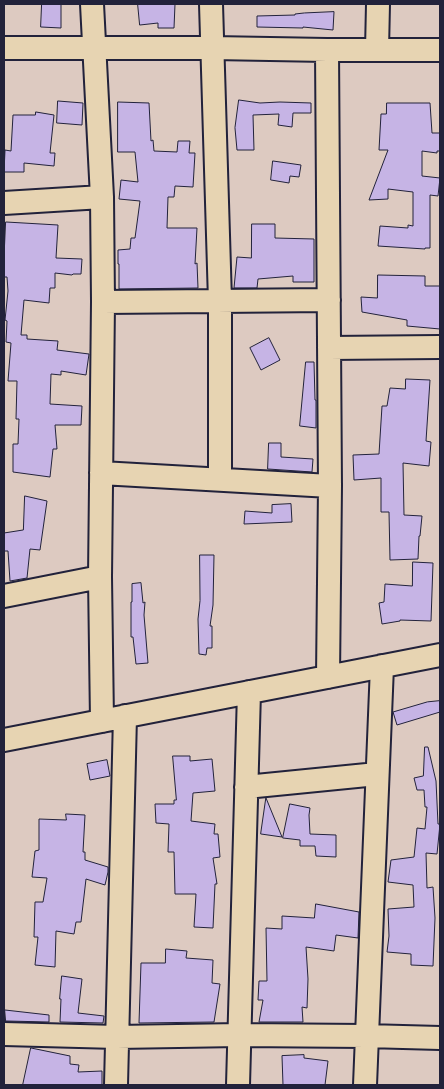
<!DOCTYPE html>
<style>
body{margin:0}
#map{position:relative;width:444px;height:1089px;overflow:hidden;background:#ddcac1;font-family:"Patrick Hand",sans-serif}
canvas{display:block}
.frame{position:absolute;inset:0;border:5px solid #22223b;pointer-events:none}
</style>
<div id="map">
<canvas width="444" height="1089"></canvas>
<div class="frame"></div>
</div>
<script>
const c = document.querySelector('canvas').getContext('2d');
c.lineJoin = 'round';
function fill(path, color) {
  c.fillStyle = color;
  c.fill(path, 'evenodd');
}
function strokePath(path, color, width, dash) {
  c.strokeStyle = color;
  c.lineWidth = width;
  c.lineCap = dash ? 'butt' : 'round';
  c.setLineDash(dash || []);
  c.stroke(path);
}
const building = new Path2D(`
 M42,4H61V28L41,27Z
 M138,4H175L174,28H158V23L140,25Z
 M334,12L333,30L303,27V28L257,27V16L295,15V14L304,13Z
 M239,100L260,103L280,102L311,103V113H293L292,127L278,125L279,114L253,115L254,150H237L235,128Z
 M58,101L83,103L82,125L57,123Z
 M118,102L149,103L151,141L153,140L154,151L177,152L178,141H190L189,153H195L193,187L175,186L174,197H168L167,228H197L195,264L197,263L198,288L119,289V264H118V250L130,249L131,238H135L140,201L119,199L121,180L138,182L135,152H118Z
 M387,103H430L432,133H440V151H437V153L422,151V176L440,178L438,196L430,195V248H425V249L378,246L380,226L408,228V225L413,226V192L388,189V199L369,200L388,150H379L381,114H386Z
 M36,112L54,115L50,153H55L54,166L24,163V172H4L5,150L11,151L13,115H35Z
 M273,161L301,165L299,177L290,176L289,183L271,180Z
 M6,222L58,225L56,258L82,259L81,274H73L72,275L55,273V288H50L49,303L24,300L21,335H27V339L58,341L57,350L89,354L86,375L61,371V375L51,374L50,404L82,406L81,425H55L57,449H53L50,477L13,472V444H18L19,419H16L17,381H8L11,343L6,342L7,321L5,320L8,291L7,277H4V257Z
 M252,224H275V238L314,239V282H293V276L258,279L257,288H234L237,257L251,258Z
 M378,275L425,276V286H440V329L407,326V320L362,312L361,297L377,298Z
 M269,338L280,360L261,370L250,348Z
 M306,362H314L315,400H316V428L300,426Z
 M406,379L430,380L426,441L431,442L429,466L403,463L404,515L422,516L420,536H419L418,559L390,560L389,512H381V478L354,480L353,455L379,454L382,406H387L390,388L405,389Z
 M269,443H281V457L313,459L312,472L268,469Z
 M25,496L47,501L40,550L30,549L27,578L10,581L8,551H4V533L23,530Z
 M291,504L292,522L244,524L245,511L272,513V505Z
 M200,555H214L213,605L210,626H212V648H207L206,655L199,654L198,619L200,601Z
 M413,562L433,563L431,621L400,620V621L382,624L379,603L384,602L385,584L412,586Z
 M141,583L143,603L145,602L144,615L148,663L136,664L133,637H131V602H132V584Z
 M440,701V712L397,725L393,712L427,702Z
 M425,747H428L436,781L438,824H440L437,854L426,853L427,888L433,887L435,918L433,966L411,965V954L387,952L389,936L388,909L414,907L413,885L388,882L391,860L414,857L417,828L425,829L427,807H425L424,790H417L414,778L423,776Z
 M173,756H190V761L212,759L215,791L193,793L191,821L215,824L214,834H218L220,857L213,858L217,884H215L213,928L194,927L196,894H175L174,852H168L169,824L156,823L155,804H174V800H176Z
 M107,760L110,776L90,780L87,764Z
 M266,798L282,837L261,834Z
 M290,804L310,808L309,815L310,834L336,835V857L316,856L315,846H300V840L283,838Z
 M66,814L85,815L83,852H85V860L108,867V872L105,885L86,879L81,922H76L74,934L56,931L55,967L35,965L38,937H34L35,902H43L47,878L32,877L35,851L39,850V819L66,820Z
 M316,904L359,912L358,938L336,935L334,951L306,947L308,979L307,1008L302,1007L303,1022H259L263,1000H258L259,981H267L266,928L282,929V916L314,918Z
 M166,949L187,951L186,958L213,960L212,983L220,984L214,1022L139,1023L141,963H165Z
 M62,976L82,979L78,1013L104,1016L103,1023L60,1022L61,999H60Z
 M5,1010L49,1015V1022L6,1021Z
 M31,1048L70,1056V1064L79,1065L78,1072L102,1071V1085H23Z
 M304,1055V1058L328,1061L325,1085H283L282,1056Z`);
fill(building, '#c6b4e5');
strokePath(building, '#22223b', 1);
const minor = new Path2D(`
 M92,4L102,197L103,302L100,577L102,721
 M211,4L220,301V479
 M4,48H213L327,50H440
 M327,50L330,486L328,677
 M377,50L378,4
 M4,203L102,197
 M103,302L329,300
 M329,348L440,347
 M101,473L330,486
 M4,596L100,577
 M4,740L440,655
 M246,787L377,774
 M4,1034L117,1037L239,1035L366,1036L440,1038
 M116,1085L125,716
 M238,1085L249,692
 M365,1085L382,666`);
strokePath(minor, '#22223b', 26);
strokePath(minor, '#e7d4b2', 22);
</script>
